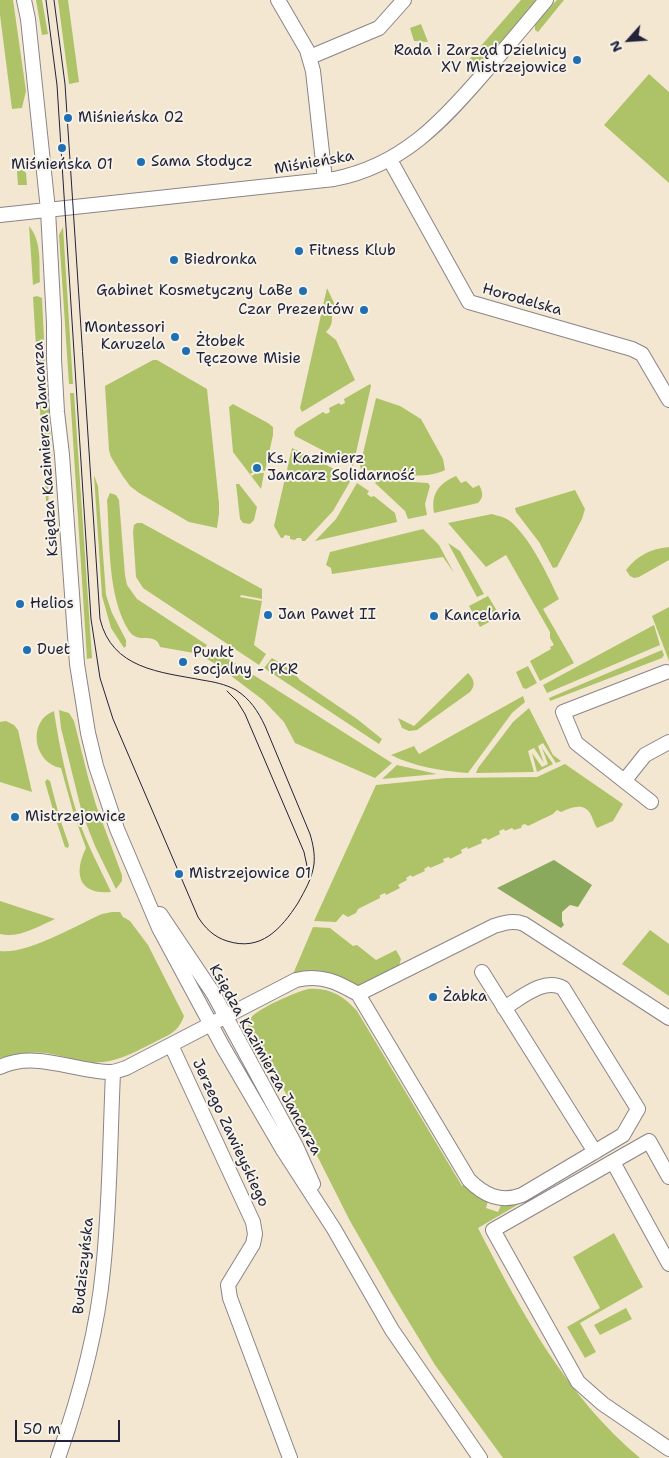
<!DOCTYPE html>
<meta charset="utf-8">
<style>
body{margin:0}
#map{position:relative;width:669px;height:1458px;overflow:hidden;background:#f4e7d1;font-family:"Shantell Sans",sans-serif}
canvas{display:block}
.north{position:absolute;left:604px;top:15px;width:50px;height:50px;-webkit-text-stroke:4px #f7f3e8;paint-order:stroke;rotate:244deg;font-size:14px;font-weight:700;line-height:20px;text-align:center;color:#22223b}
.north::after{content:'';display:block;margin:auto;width:18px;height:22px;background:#22223b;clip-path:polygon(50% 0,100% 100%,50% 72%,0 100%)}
.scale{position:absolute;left:15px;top:1420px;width:105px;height:22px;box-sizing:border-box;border:2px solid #22223b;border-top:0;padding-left:6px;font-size:15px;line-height:18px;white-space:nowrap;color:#22223b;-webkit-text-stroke:4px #f7f3e8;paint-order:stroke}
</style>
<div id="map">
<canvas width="669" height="1458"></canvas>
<div class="north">N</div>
<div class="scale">50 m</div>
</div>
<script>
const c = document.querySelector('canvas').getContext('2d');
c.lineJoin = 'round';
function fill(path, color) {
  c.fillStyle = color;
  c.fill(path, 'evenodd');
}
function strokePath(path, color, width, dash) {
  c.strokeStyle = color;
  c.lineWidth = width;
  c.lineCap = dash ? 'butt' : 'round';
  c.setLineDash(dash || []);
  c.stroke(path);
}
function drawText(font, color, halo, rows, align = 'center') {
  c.font = font + ' "Shantell Sans",sans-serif';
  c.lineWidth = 4;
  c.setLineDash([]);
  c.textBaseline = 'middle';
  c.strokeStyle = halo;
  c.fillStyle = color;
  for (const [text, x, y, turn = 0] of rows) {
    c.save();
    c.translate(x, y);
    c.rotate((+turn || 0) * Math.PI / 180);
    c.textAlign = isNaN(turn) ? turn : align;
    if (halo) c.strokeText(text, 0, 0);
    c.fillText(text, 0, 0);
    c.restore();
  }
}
fill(new Path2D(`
 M0,0H13L26,91L22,108L12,109L0,15Z
 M36,0H42L48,34L42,35Z
 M58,0H68L79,82L69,84Z
 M521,0H536L476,71L466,63Z
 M557,0H564L538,32L535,30V22Z
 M421,24L428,42L414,41L410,28Z
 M649,74L669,92V183L604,125Z
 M23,170L26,173L27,185H18L17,171Z
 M29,226C42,241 39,264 40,282L33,285Z
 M63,227L73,384H69L59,235Z
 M327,288L335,305L331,307C332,317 334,325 326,332L336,340L355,380L302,412L300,408Z
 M37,296L42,298L45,361L42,364H37L33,297Z
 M153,360H157L207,389L219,503V514L217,528L189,522L139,493L130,486L122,475L111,457L109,450L105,386Z
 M370,384L371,386L353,466L295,436L294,432L297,428L323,412L326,414L330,412L329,408L339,403L341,405L345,403L344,399Z
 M70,393H74L92,658L87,659Z
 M41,394H48L52,461L48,462L49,529H48L39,396Z
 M376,398L400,406L421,419L443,459L445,470C425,481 383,473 361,469L360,466Z
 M233,404L268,423L273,427V435L265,471L259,469L250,474L252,476L256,473H264L261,489L233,452L229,407Z
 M292,448L304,454V457L308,459L311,457L334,469L333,473L338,475L340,472L351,480L333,511L305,541H302L301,538H297L295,540L290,539V536L285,535L283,538H281L274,526Z
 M94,475L98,486L106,595L112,613L126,640V646L124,648L111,628L102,596Z
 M456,476L461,483L466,481L473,488L479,485C483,492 484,497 478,503L434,513C431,494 438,484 456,476Z
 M377,480L428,483L430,486L425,504L427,515L408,519L405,511L375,483Z
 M357,483L369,491L367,494L371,497L374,496L395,513L397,522L315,541L336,519Z
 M236,484H239L257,507L254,520L250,524L243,523L240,519Z
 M575,490L585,509L582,519L557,567L553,568L539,542L516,512L515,508Z
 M110,493L116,495L119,500L125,575L127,585L137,599L207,645L200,654L160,647C156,631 138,645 129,631C107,596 110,541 107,500Z
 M492,514C498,516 505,517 510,521C531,539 547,574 559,599L543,609L574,663L540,681L530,661L551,649L550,647L554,645L550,638V632L506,555L486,567L448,523Z
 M137,523H142L262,589V599L241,595L240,597L262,601L254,645L266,654L259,665L143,588L136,577L133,532L134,525Z
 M423,529L439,545L454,573L443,557L332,574L331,568L326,565L330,552Z
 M448,543L460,551L484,594L477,597Z
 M669,547V560L639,577L634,578L630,576L626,570C638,555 650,549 669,547Z
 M488,596L500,616L480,627L469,606Z
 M669,607V661L652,616Z
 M654,625L660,645L547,693L543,685Z
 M211,648L392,763L375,778L295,743L284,722L263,700L214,663L205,658Z
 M662,650L664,655L662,658L550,701L549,698Z
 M272,658L291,670L300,680L357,719L382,739L379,744L264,668Z
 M528,666L537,683L526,689L523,688L516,672Z
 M468,673C474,679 476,685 470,692L417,730L409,731L402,728L398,718L414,726Z
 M523,696L525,702L512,713L468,773C442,771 415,767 391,755L414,746L419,754Z
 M529,708L553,755L561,761L556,763L543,743L538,746L544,763L534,748L528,751L534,772L476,773L478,768L513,722Z
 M59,710L69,713L74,721L88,777L96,805L122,875V881L116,889L95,846L82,813L61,728Z
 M54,711C59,746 67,781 77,814C85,841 99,866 111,892C79,895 73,874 86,848L74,815L61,768C33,763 27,721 54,711Z
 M6,721L14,725L18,730L32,792L0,782V722Z
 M542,748L553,764L537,772L532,753L542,767L548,764Z
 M565,764L623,804L613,821L597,828C594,824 593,818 590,813C583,802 570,808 561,812L557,810L553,814L528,826L525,824L522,825L521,828L514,830L512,828L505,831L504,829L499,831L500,834L488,840L486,838L481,840L482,843L468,849L467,847L461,850L462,853L450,859L449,857L443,859L444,862L430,868L429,866L424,869L425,871L412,877L411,875L406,878L407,880L398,885L400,888L386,895L385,893L380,895V898L358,909L356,913L348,917L343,914L336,922L314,921L376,785L446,778L537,777Z
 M397,765L437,774L382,779Z
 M47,779L50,781L60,819L69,845L68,848L65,847L56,820L45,782Z
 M0,901L55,919C39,926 18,939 0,934Z
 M112,912H120L123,917L130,921L148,945L184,1016C178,1033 168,1035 153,1043C137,1051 121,1060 103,1062C83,1064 65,1056 46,1053C30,1051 15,1055 0,1058V951C26,955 77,925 102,914Z
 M313,927L330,928L353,946L357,945L376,960L396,950L401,959L399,966L358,986C333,978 321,966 293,974Z
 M650,930L669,944V996L622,964Z
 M308,989C329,987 344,996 357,1011L462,1186L465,1184L488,1201L486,1208L498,1212L501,1205L508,1206L524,1201L478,1228C521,1312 567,1397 640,1458H503L435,1365L392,1294L350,1221L283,1088L248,1027C248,1023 247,1023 250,1019C256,1009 296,992 308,989Z
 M614,1233L643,1287L580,1323L596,1352L585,1358L567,1327L600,1308L573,1257Z
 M626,1308L632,1319L600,1335L594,1325Z`), '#aec368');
fill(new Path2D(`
 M554,860L592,885L578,907L570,905L562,912V921L564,925L561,928L497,888Z`), '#8aa95c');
const minor = new Path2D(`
 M24,0L28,19L48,210L54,323V359L57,412L62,455L77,664L88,733L96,766L117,829L159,928L223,1047L283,1150L334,1229L392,1330L480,1458
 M278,0L307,50L313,71L325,180
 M310,57L379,28L404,0
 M390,160L469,302L632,349L642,354L669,400
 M0,215L334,179C401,166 441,123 484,73C505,49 526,24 546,0
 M625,780L645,755L669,742
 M651,802L576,743L563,712L666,672
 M160,914L213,993L296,1146L313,1184
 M482,972L595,1152
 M358,994L469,1180C484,1195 500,1203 522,1195L623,1135L638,1109L563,988C544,977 521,998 504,1008
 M171,1045L253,1222L255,1234L253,1244L228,1285L230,1298L290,1458
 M0,1067C36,1050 75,1072 111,1072C116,1072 122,1069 126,1068L296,980C321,974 337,982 358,994L494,926C504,923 513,920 524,924L669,1018
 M613,1162L669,1264
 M669,1177L649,1141L493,1230L578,1382L603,1404L669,1449
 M58,1458C79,1398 97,1334 103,1270C110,1205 110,1138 113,1073`);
strokePath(minor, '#8b8486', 16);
strokePath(minor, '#fff', 14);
strokePath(new Path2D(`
 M46,0L57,85L91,619L100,678L113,719L198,917C205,928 214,937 227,941C261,952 281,929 298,903C305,890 312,879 314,864C315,854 313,844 310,834L265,726C258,711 250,699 236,690C225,684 214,682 202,680C160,672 112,669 100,619L65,84L54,0
 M227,691L237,701L245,714L304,852L307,866V877`), '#22223b', 1);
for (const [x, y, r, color] of [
 [577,60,5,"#1f6fb2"],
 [68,118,5,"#1f6fb2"],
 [62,148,5,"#1f6fb2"],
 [141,162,5,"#1f6fb2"],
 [299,251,5,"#1f6fb2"],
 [174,260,5,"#1f6fb2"],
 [303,291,5,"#1f6fb2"],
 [364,310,5,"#1f6fb2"],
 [175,337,5,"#1f6fb2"],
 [186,351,5,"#1f6fb2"],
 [257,468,5,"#1f6fb2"],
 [20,604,5,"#1f6fb2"],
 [268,615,5,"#1f6fb2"],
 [434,616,5,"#1f6fb2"],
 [27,650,5,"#1f6fb2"],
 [183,662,5,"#1f6fb2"],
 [15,817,5,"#1f6fb2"],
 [179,874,5,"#1f6fb2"],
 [433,997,5,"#1f6fb2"]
]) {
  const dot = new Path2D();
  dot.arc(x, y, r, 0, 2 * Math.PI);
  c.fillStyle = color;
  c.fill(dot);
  strokePath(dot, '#f7f3e8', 2);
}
drawText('15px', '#22223b', '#f7f3e8', [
 ["Rada i Zarząd Dzielnicy",567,51,"right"],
 ["XV Mistrzejowice",567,68,"right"],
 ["Miśnieńska 02",78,118],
 ["Sama Słodycz",151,162],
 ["Miśnieńska 01",62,165,"center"],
 ["Fitness Klub",309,251],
 ["Biedronka",184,260],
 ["Gabinet Kosmetyczny LaBe",293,291,"right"],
 ["Czar Prezentów",354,310,"right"],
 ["Montessori",165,328,"right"],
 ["Karuzela",165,345,"right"],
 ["Żłobek",196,342],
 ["Tęczowe Misie",196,359],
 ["Ks. Kazimierz",267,459],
 ["Jancarz Solidarność",267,476],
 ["Helios",30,604],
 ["Jan Paweł II",278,615],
 ["Kancelaria",444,616],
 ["Duet",37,650],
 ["Punkt",193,653],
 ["socjalny - PKR",193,670],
 ["Mistrzejowice",25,817],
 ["Mistrzejowice 01",189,874],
 ["Żabka",443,997]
], 'left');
drawText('15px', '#22223b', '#f7f3e8', [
 ["Miśnieńska",314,163,-10],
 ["Horodelska",522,300,16],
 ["Księdza Kazimierza Jancarza",46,449,-94],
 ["Księdza Kazimierza Jancarza",265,1060,61],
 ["Jerzego Zawieyskiego",230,1133,65],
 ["Budziszyńska",84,1266,-84]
]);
</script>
